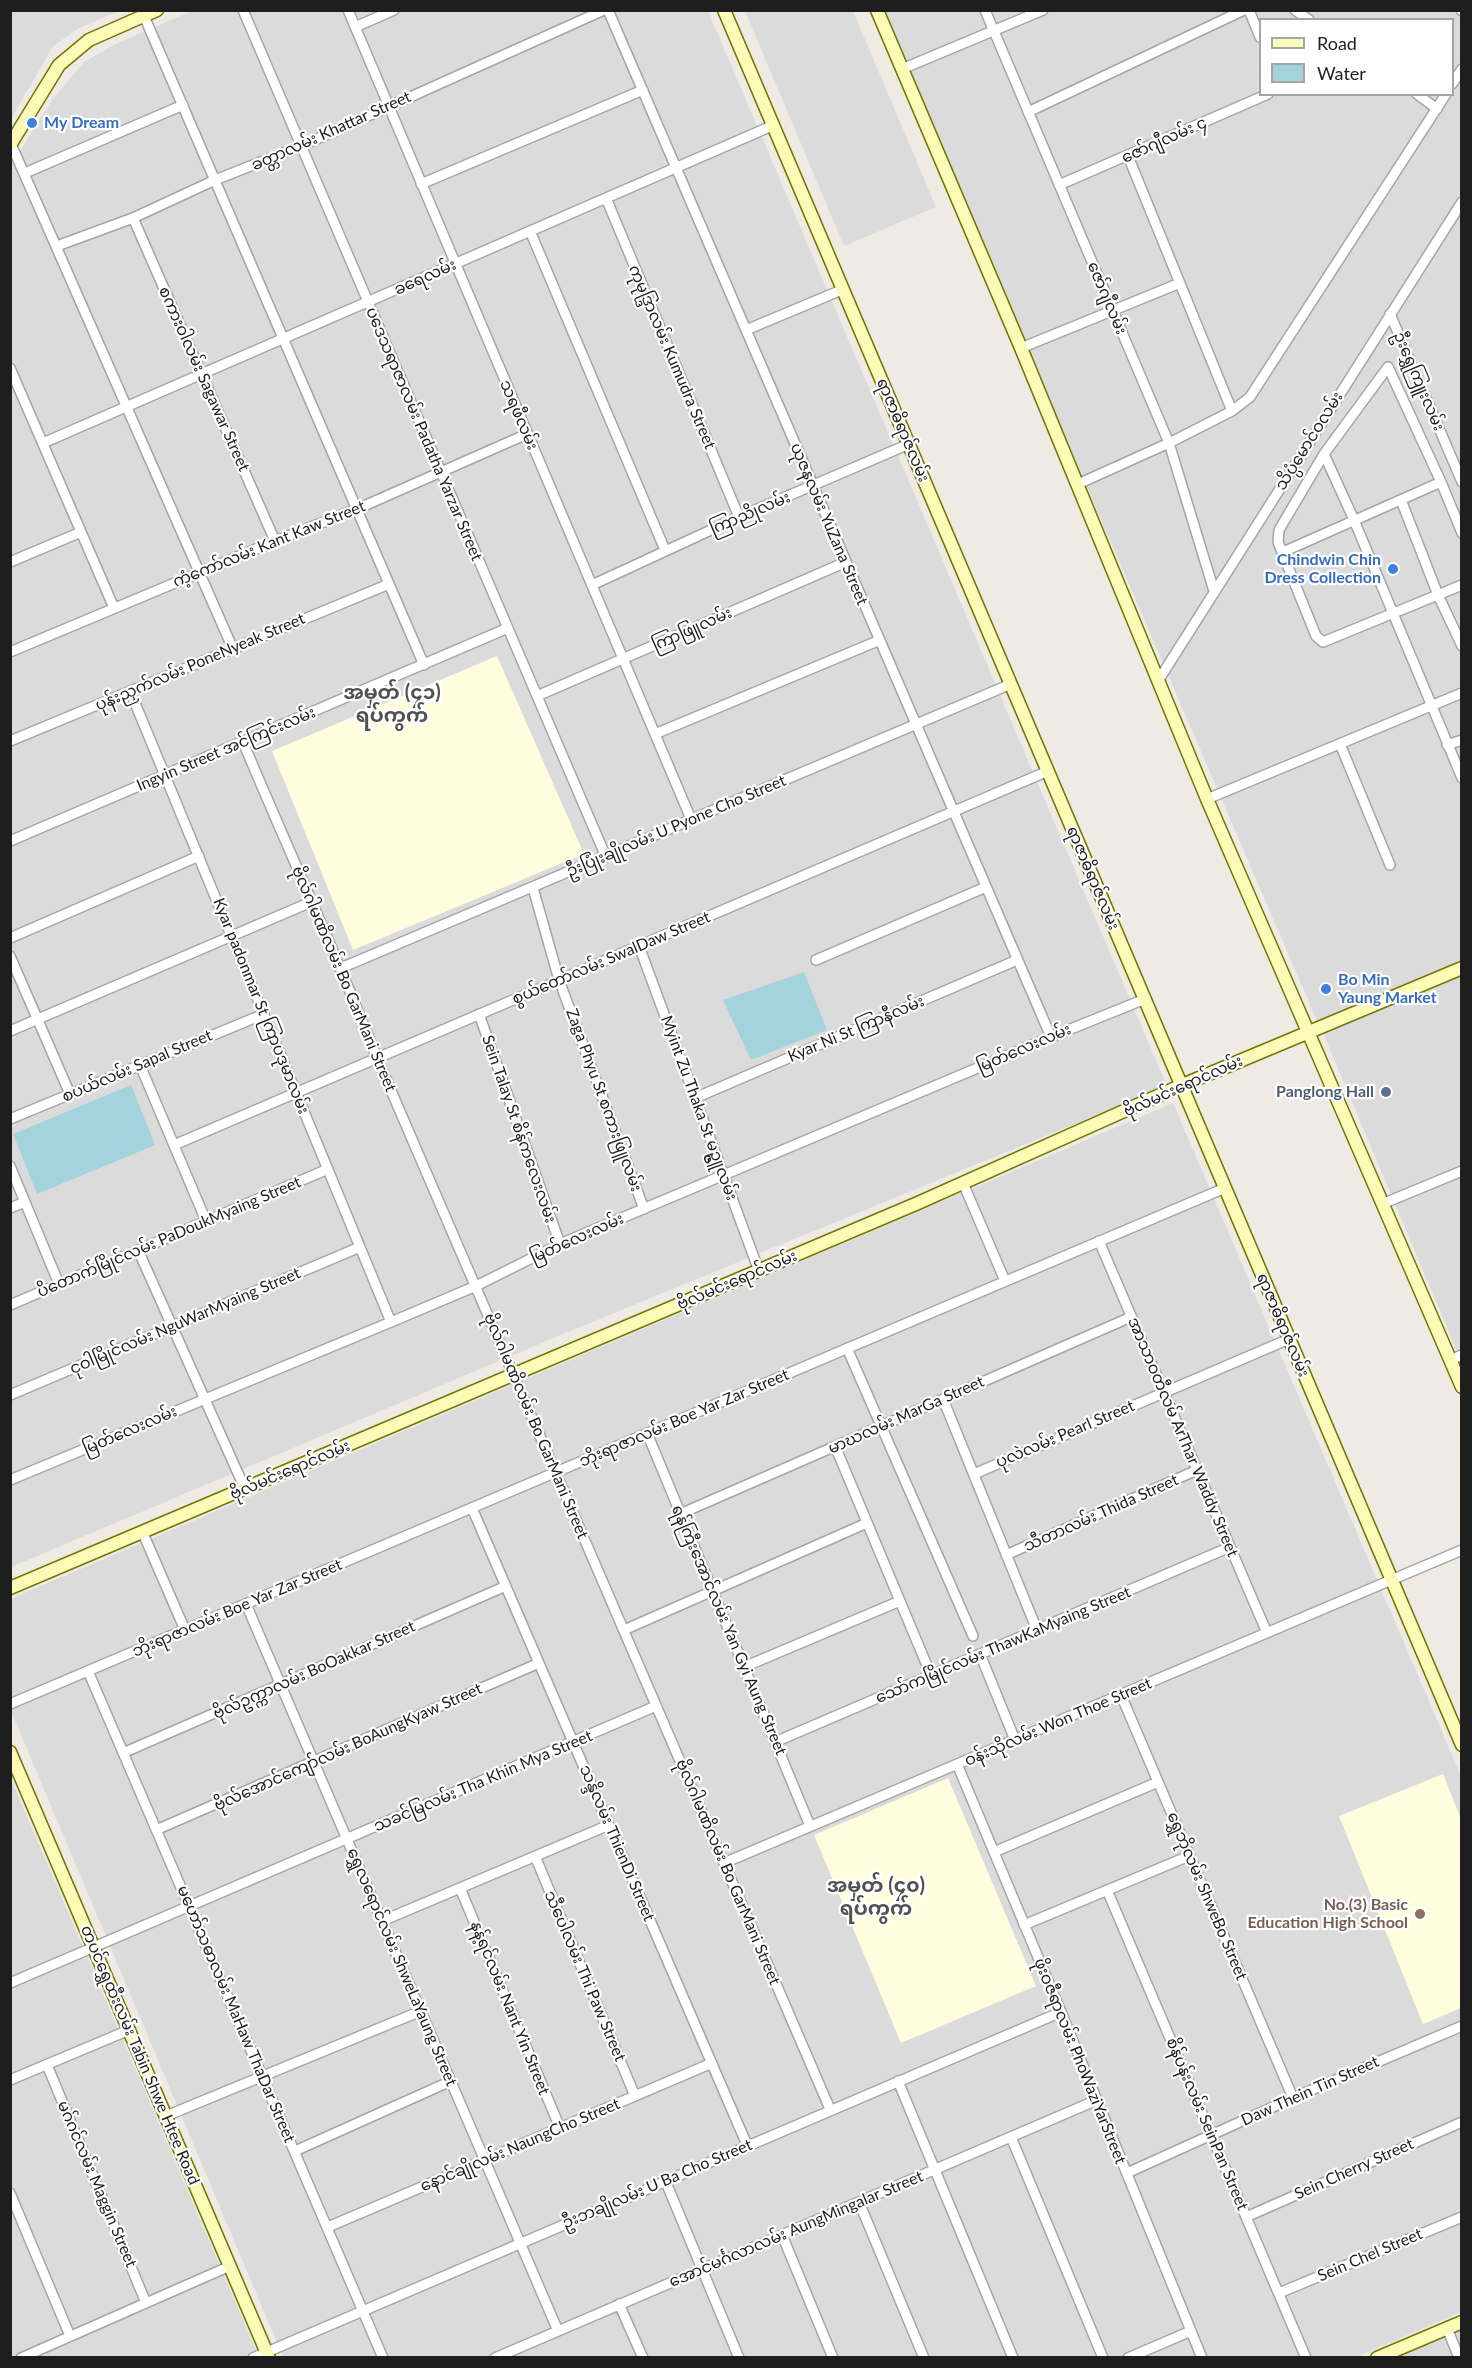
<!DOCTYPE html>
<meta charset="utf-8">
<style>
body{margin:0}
#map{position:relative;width:1472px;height:2368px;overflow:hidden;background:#efebe4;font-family:Lato,sans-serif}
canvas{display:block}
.frame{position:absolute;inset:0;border:12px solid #1e1e1e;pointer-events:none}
.legend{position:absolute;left:1259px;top:18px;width:195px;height:78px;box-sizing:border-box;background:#fff;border:2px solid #a5a5a5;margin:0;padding:8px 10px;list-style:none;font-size:18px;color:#1e1e1e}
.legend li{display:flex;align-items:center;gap:12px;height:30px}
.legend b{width:30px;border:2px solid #a5a5a5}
</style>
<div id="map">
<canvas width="1472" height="2368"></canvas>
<div class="frame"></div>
<ul class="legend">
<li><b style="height:8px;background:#fbfab6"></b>Road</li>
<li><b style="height:16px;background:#a3d4de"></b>Water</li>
</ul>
</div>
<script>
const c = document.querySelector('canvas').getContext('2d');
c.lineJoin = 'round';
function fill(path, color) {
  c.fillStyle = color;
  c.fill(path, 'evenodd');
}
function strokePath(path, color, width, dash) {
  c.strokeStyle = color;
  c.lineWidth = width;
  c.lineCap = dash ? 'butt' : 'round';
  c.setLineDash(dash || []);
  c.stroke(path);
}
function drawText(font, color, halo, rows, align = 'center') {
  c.font = font + ' Lato,"Noto Sans Myanmar",sans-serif';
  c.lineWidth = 4.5;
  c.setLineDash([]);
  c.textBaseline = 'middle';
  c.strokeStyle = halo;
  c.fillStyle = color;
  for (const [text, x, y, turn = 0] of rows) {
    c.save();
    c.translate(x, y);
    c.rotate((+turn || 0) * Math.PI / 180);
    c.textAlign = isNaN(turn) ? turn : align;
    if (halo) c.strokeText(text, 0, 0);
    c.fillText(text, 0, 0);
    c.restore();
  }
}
fill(new Path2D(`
 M11,10H119V11L79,28L53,46L11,119Z
 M192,11H708L1167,1086L563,1334L11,1567L10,167L52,100L84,62L115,44Z
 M745,11H853L936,207L844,246Z
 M882,11H1461V962L1318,1023ZM1260,20H1452V94H1260Z
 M1461,975V1361L1323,1033Z
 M1173,1103L1461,1776V2312L1354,2358L283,2357L11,1711L10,1599Z
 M11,1779L259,2357H11Z
 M1461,2330V2357H1396Z`), '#dcdbdb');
fill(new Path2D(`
 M497,656L584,854L353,950L272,751Z
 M1443,1774L1461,1819V2008L1423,2024L1339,1816Z
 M948,1778L1036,1986L901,2043L814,1835Z`), '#fffddd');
fill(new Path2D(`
 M804,972L827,1030L751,1060L723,1000Z
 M131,1085L155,1145L37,1194L13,1134Z`), '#a3d4de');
const street = new Path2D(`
 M243,10L606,857
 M348,10L691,819
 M608,10L1051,1037
 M985,10L1169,443L1214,591
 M1249,10L1260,37
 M1295,10L1309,20
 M1461,10L1462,11
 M144,16L424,665
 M355,27L394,10
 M902,69L1043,10
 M1452,84L1462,69
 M1417,94L1437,109
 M1028,112L1244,10
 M11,144L233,649
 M1128,156L1232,411
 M25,173L183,105
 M421,184L643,90
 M1059,185L1268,94
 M606,198L739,517
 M133,218L275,541
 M530,231L665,550
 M57,246L133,218L215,180L301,146L604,10
 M1390,314L1462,482
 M746,330L844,289
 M1021,348L1180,283
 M10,368L114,608
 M43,443L774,125
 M1324,454L1354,520L1462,778
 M1078,484L1169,443L1232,411L1250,397L1446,94
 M1401,500L1438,595L1462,646
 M1462,533L1441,482L1388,367L1324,454L1279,530L1278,542L1316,636L1323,642L1462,585
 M1283,552L1441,482
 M10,562L81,532
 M592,585L739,517L909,444
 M10,652L275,541L357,509L527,434
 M1158,681L1462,202
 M130,691L391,1322
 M537,696L846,562
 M655,734L880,640
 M10,741L389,584
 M243,742C287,847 335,951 377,1058L830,2109
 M1340,744L1390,865
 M1447,745L1462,740
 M1207,799L1462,693
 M10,841L508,628
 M533,888L559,980L644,1209
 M10,938L199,856
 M639,946L759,1271
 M10,956L70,1094
 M816,960L986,887
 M341,968L1011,684
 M479,1014L560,1244
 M10,1031L311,902
 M140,1065L206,1221
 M695,1098L1017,960
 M10,1119L264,1014
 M174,1145L1048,771
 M10,1166L59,1284
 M963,1183L1005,1281
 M1382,1204L1462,1171
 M10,1208L25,1202
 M1099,1241L1267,1633
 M138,1250L245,1489
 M10,1305L328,1169
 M847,1348L973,1636
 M1450,1360L1462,1355
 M10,1395L360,1247
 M943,1399L1037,1630
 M647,1433L810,1826
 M835,1446L931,1675
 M974,1474L1289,1339
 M10,1480L391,1322L476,1286L560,1244L1051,1037L1145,999
 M472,1508L747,2145
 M680,1514L1131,1317
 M142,1531L185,1630
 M1006,1555L1197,1470
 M246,1604L558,2331
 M624,1630L867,1523
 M980,1654L1015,1740
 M744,1667L900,1601
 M88,1671L383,2358
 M1121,1695L1293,2098
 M10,1704L1225,1188
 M775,1742L1230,1547
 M123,1753L506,1586
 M957,1764L1061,2012L1202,2358
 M156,1830L539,1663
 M994,1852L1158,1782
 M535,1856L635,2096
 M724,1863L1462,1550
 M460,1888L560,2128
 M1107,1890L1306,2358
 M382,1921L609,1825
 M1024,1925L1189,1856
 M10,1983L656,1706
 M47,2065L146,2303
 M10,2080L129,2030
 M898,2081L1013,2358
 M166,2116L421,2011
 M1011,2137L1103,2358
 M295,2151L451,2081
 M1127,2173L1293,2098L1462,2026
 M665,2180L739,2358
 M10,2193L70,2336
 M859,2202L924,2358
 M1246,2217L1462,2122
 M328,2227L712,2063
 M782,2235L833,2358
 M1279,2293L1462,2217
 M619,2304L643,2358
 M1447,2328L1459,2358
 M21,2358L230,2266
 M253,2358L1061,2012
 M495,2358L1097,2100
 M1128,2358L1191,2331`);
const secondary = new Path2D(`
 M724,10L1462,1745
 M877,10L1021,348L1207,799L1462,1387
 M10,145L59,65L89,40L157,10
 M10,1588L918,1203L1180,1086L1462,968
 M10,1752L269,2358
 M1377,2358L1462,2322`);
strokePath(street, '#a5a5a5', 12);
strokePath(secondary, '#727703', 15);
strokePath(street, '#fff', 9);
strokePath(secondary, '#fbfab6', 12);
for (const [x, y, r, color] of [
 [32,123,6,"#3f7fe0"],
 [1393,569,6,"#3f7fe0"],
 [1326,989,6,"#3f7fe0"],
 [1386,1092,6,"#5c6f8a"],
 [1420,1914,6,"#8d6e63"]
]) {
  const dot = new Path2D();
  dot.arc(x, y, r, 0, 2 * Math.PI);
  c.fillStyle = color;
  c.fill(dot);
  strokePath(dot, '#fff', 2);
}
drawText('bold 16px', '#366cbe', '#fff', [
 ["My Dream",44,123],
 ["Chindwin Chin",1381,560,"right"],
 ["Dress Collection",1381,578,"right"],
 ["Bo Min",1338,980],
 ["Yaung Market",1338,998]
], 'left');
drawText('16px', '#1e1e1e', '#fff', [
 ["ခတ္တာလမ်း Khattar Street",331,131,-24],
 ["ဇော်ဂျီလမ်း ၄",1164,140,-24],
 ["ခရေလမ်း",425,277,-24],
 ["ဇော်ဂျီလမ်း",1107,298,67],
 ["ကုမုဒ္ဒြာလမ်း Kumudra Street",672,357,67],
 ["စကားဝါလမ်း Sagawar Street",204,379,66],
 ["ဦးရွှေကြူးလမ်း",1419,381,67],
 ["သရဖီလမ်း",519,415,67],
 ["ရာဇာဓိရာဇ်လမ်း",903,430,67],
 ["ပဒေသရာဇာလမ်း Padatha Yarzar Street",424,434,67],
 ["သိပ္ပံမောင်ဝလမ်း",1309,441,-58],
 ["ကြာညိုလမ်း",750,513,-23],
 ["ယုဇနလမ်း YuZana Street",829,524,67],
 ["ကံ့ကော်လမ်း Kant Kaw Street",269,544,-22],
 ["ကြာဖြူလမ်း",692,629,-24],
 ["ပုန်းညှက်လမ်း PoneNyeak Street",200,662,-23],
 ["Ingyin Street အင်ကြင်းလမ်း",226,749,-23],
 ["ဦးပြုံးချိုလမ်း U Pyone Cho Street",676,826,-23],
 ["ရာဇာဓိရာဇ်လမ်း",1093,878,67],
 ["စွယ်တော်လမ်း SwalDaw Street",611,958,-23],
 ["ဗိုလ်ဂါမဏိလမ်း Bo GarMani Street",344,979,67],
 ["Kyar padonmar St ကြာပဒုမာလမ်း",261,1006,68],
 ["Kyar Ni St ကြာနီလမ်း",856,1029,-23],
 ["မြတ်လေးလမ်း",1024,1048,-23],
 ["စပယ်လမ်း Sapal Street",137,1066,-23],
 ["ဗိုလ်မင်းရောင်လမ်း",1183,1086,-24],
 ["Zaga Phyu St စကားဖြူလမ်း",604,1100,70],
 ["Myint Zu Thaka St မဥ္ဇူလမ်း",699,1108,70],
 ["Sein Talay St စိန်ကလေးလမ်း",519,1129,71],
 ["ပိတောက်မြိုင်လမ်း PaDoukMyaing Street",169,1237,-23],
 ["မြတ်လေးလမ်း",577,1238,-24],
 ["ဗိုလ်မင်းရောင်လမ်း",737,1280,-23],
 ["ငုဝါမြိုင်လမ်း NguWarMyaing Street",185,1321,-23],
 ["ရာဇာဓိရာဇ်လမ်း",1283,1325,67],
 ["မာဃလမ်း MarGa Street",906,1415,-24],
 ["ဘိုးရာဇာလမ်း Boe Yar Zar Street",684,1418,-23],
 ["ဗိုလ်ဂါမဏိလမ်း Bo GarMani Street",536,1426,67],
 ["မြတ်လေးလမ်း",130,1430,-23],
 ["ပုလဲလမ်း Pearl Street",1065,1434,-23],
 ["အာသာဝတီလမ် ArThar Waddy Street",1183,1437,67],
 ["ဗိုလ်မင်းရောင်လမ်း",290,1470,-23],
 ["သီတာလမ်း Thida Street",1101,1513,-24],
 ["ဘိုးရာဇာလမ်း Boe Yar Zar Street",237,1608,-23],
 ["ရန်ကြီးအောင်လမ်း Yan Gyi Aung Street",729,1630,67],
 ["သော်ကမြိုင်လမ်း ThawKaMyaing Street",1003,1645,-23],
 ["ဗိုလ်ဥက္ကာလမ်း BoOakkar Street",314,1670,-24],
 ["ဝန်းသိုလမ်း Won Thoe Street",1058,1722,-23],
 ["ဗိုလ်အောင်ကျော်လမ်း BoAungKyaw Street",348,1747,-24],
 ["သခင်မြလမ်း Tha Khin Mya Street",483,1781,-23],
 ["သန္ဒိလမ်း ThienDi Street",617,1843,67],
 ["ဗိုလ်ဂါမဏိလမ်း Bo GarMani Street",728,1872,67],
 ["ရွှေဘိုလမ်း ShweBo Street",1207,1896,67],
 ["ရွှေလရောင်လမ်း ShweLaYaung Street",402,1967,67],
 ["သီပေါလမ်း Thi Paw Street",585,1976,67],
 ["နန့်ရင်လမ်း Nant Yin Street",510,2008,68],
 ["မဟော်သဓာလမ်း MaHaw ThaDar Street",236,2014,67],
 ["တပင်ရွှေထီးလမ်း Tabin Shwe Htee Road",140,2055,67],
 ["ဖိုးဝဇီရာလမ်း PhoWaziYarStreet",1080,2061,68],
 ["Daw Thein Tin Street",1310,2091,-24],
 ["စိန်ပန်းလမ်း SeinPan Street",1207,2124,67],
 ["နောင်ချိုလမ်း NaungCho Street",520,2145,-23],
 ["Sein Cherry Street",1354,2169,-24],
 ["မဂ်ဂင်လမ်း Maggin Street",97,2184,67],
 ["ဦးဘချိုလမ်း U Ba Cho Street",657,2184,-23],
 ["အောင်မင်္ဂလာလမ်း AungMingalar Street",796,2229,-23],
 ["Sein Chel Street",1370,2255,-23]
]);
drawText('bold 16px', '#4e5e75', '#fff', [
 ["Panglong Hall",1374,1092]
], 'right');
drawText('bold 16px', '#785e54', '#fff', [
 ["No.(3) Basic",1408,1905],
 ["Education High School",1408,1923]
], 'right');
drawText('bold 20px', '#515151', '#fff', [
 ["အမှတ် (၄၁)",392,693],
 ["ရပ်ကွက်",392,716],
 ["အမှတ် (၄၀)",876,1886],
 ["ရပ်ကွက်",876,1909]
]);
</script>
